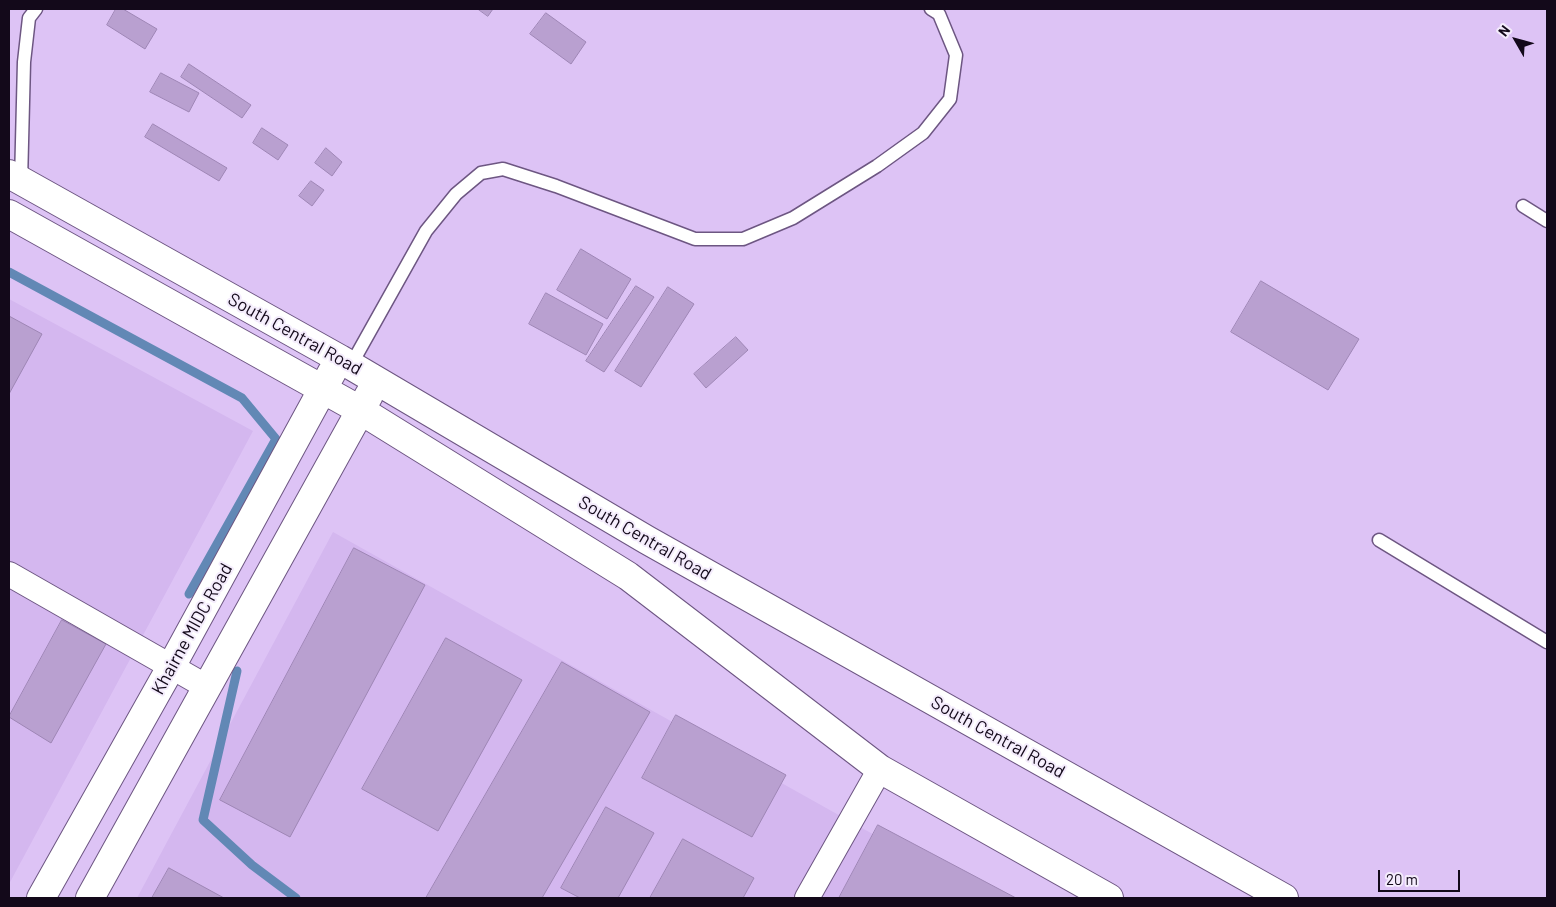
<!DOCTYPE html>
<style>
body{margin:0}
#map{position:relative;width:1556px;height:907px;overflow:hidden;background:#ddc3f5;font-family:Barlow,sans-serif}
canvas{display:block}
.frame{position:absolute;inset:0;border:10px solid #13091a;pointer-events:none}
.north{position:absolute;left:1491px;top:15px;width:50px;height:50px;-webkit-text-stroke:4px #f4ecfc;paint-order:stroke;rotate:308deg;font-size:14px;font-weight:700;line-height:20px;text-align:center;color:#13091a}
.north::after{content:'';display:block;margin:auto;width:18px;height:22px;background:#13091a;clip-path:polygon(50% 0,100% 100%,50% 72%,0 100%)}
.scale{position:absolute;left:1378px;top:870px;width:82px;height:22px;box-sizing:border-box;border:2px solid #13091a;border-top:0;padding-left:6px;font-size:15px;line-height:18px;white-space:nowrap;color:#13091a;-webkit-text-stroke:4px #f4ecfc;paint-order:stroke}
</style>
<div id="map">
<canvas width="1556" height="907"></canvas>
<div class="frame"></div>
<div class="north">N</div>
<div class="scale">20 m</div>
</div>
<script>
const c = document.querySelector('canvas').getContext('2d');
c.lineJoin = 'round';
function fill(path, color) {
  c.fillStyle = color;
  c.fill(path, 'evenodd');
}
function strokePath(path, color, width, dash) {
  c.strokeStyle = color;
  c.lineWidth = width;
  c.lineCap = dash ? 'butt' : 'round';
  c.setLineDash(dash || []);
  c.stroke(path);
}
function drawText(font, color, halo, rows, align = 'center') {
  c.font = font + ' Barlow,sans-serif';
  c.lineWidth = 4;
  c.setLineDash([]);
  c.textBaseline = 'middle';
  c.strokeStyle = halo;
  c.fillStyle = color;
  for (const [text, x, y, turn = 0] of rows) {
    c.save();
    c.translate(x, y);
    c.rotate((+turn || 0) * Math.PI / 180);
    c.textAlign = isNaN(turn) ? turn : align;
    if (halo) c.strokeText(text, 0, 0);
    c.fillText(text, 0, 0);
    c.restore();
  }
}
fill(new Path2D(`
 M9,299L253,431L9,884Z
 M333,532L987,898H137Z`), '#d4b7ef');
strokePath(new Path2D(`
 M9,272L242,398L276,439L189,594
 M237,671L203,820L252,865L296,898`), '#6288b5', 9);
const building = new Path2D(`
 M116,9H123L157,29L145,49L107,25Z
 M478,9H493L488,16Z
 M546,13L586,42L571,64L530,34Z
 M189,64L251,105L242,118L181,77Z
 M161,73L199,93L189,112L150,92Z
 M153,124L227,168L219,181L145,137Z
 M262,128L288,145L278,160L253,143Z
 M326,148L342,162L332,176L315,163Z
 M311,181L324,190L312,206L299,196Z
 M581,249L631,279L607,319L557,290Z
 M1261,281L1359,339L1328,390L1231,332Z
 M636,286L654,297L604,372L586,361Z
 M668,287L694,304L641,387L615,371Z
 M546,293L603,324L586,355L529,324Z
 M9,316L42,334L9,394Z
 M736,337L748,350L706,388L694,374Z
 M354,548L425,585L290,837L220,800Z
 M62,620L106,644L51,743L9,717Z
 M446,638L522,680L438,831L362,789Z
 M562,662L650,712L542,898H426Z
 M676,715L786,775L752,837L642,778Z
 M606,807L654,833L618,898H580L561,888Z
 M878,825L1016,898H839Z
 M683,839L754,878L743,898H650Z
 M169,868L224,898H152Z`);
fill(building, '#b9a0d0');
strokePath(building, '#9e86b5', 1);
const service = new Path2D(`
 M21,182L24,62L29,18L36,9
 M1523,206L1547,221
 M351,365L426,231L456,194L481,173L503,169L556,186L695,239H743L793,218L877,166L923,133L950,99L956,55L939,14L931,9
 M1379,540L1547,642`);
const minor = new Path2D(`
 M9,574L207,687
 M807,898L880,769`);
const secondary = new Path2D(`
 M9,174L340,359L647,540L1284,898
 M9,214L360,410L628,576L880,769L1109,898
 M41,898L171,667L332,372
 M90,898L369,395`);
strokePath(service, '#6d5682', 15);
strokePath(minor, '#6d5682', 26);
strokePath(secondary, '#6d5682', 30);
strokePath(service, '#fff', 12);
strokePath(minor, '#fff', 24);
strokePath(secondary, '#fff', 28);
drawText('18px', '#13091a', '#f4ecfc', [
 ["South Central Road",295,334,29],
 ["South Central Road",645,538,30],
 ["Khairne MIDC Road",192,629,-61],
 ["South Central Road",998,737,29]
]);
</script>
